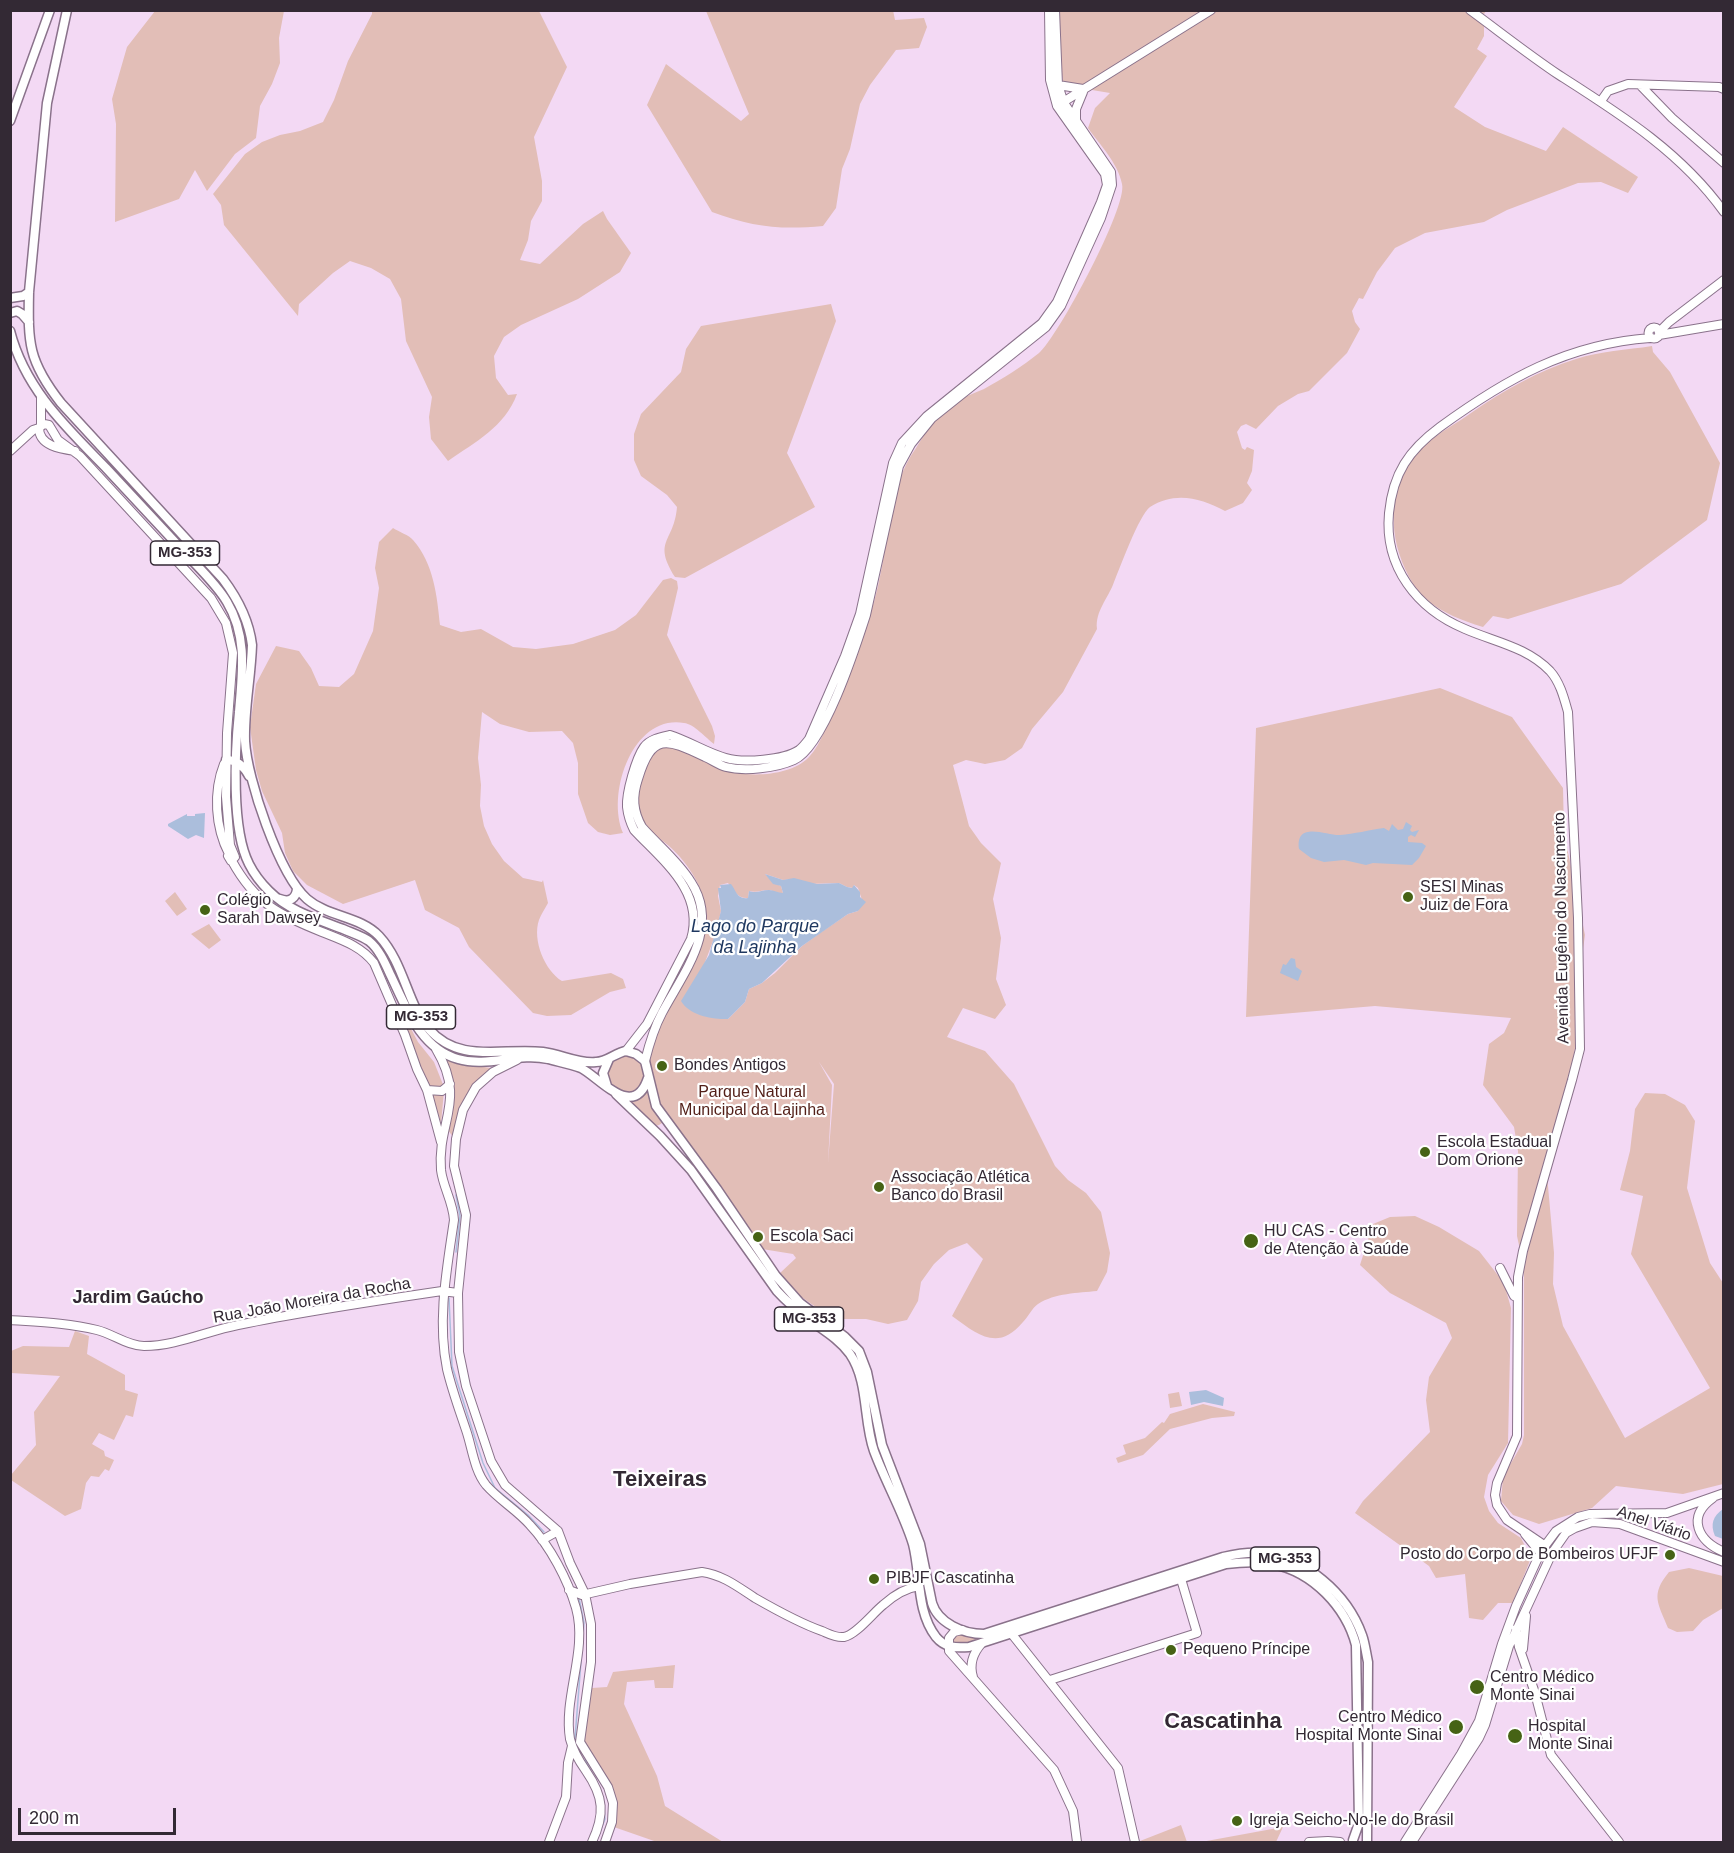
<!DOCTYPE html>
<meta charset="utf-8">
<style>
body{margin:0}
#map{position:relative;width:1734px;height:1853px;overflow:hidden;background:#f3d9f4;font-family:Helvetica,sans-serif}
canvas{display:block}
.frame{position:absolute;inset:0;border:12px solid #332934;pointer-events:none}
.scale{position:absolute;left:18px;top:1808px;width:158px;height:27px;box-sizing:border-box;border:3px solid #332934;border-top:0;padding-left:8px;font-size:18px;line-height:21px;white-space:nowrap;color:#332934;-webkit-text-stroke:4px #fff;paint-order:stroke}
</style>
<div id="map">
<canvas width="1734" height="1853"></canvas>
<div class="frame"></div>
<div class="scale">200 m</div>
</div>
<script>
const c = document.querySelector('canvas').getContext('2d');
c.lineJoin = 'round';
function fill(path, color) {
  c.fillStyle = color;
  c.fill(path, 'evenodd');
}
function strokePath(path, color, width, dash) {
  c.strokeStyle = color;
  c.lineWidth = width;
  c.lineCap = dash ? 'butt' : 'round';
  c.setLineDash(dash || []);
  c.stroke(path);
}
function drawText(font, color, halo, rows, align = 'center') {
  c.font = font + ' Helvetica,sans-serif';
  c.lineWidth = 4.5;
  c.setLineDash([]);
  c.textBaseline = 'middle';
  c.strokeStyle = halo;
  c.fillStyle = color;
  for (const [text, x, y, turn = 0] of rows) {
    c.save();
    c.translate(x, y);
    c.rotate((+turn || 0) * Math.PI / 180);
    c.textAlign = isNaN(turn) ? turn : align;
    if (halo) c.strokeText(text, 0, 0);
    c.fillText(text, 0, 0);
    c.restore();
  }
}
fill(new Path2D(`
 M893,10L895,20L924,18L927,27L919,48L896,50L870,85L860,104L850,149L842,169L836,208L823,226C780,230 752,227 712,212L647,105L666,64L741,121L749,114L706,11Z
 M155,11H284L279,38L280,63L272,84L260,106L256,138L235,154L207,191L195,170L179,199L115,222L116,124L112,99L127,47Z
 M372,11H539L567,67L534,137L542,181V201L531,221L528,240L520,260L540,264L583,224L603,211L607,219L631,253L620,272L578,299L521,325L504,337L494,356L496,378L508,395L517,394C505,427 475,442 448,461L431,439L429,417L432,397L406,341L401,299L390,279L371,268L350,261L333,273L299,304L298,316L224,225L221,205L213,194L245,154L262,142L280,135L300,131L323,122L334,100L348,61L372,14Z
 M1057,11H1486L1484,14V36L1477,49L1487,56L1454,107L1485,127L1546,151L1563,127L1638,177L1628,193L1601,182L1578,183L1507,210L1484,222L1425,233L1395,248L1377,272L1363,299L1359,298L1352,311L1355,322L1360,329L1347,353L1309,391L1298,394L1278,406L1256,429L1246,424L1241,426L1237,432L1242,448L1245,450L1247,447L1254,450L1252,471L1247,483L1252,490L1243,503L1225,511C1201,498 1175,491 1150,507C1139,515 1120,568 1114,582C1108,599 1095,611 1097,629L1063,692L1032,729L1022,748L1005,760L985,764L966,760L953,765L969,826L981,843L1001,863L993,899L1001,938L996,979L1006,1005L995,1019L963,1008L947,1037L985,1051L1014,1084L1055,1166L1068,1180L1086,1193L1101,1212L1110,1253L1107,1272L1097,1291C1078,1293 1055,1293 1038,1304C1032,1308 1028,1317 1023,1322C998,1352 978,1335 952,1316L983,1259L967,1243L949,1250L934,1264L921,1282L918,1301L907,1320L888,1324L866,1319H833L797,1294L779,1274L796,1258L793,1254L762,1249L662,1110C621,1031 698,991 705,920C708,892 689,864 669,846C661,839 651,833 645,824C632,806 637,780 648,762C653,752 662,745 674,747C689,749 707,764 721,769C746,778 790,777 809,757C822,743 828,721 836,704C853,665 868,628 878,586C889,541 888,487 916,448C925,434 935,416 948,406C959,399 972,394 984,389C1002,379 1023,366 1039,353C1058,337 1128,206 1122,184C1118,163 1100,145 1088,128L1095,108L1110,93L1068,86L1063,83L1058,41ZM765,874L783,880L794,879L809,884L839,883L847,887L853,888L854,885L858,888L862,900L858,911L848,914L820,933L802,946L775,973L762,983L749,989L745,1002L728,1019L704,965L716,933L721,911L718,896L720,885L728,883C733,890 738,899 748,898L749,891C757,893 762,890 769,890C774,891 777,894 783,893L781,886L776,884ZM819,1062L834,1084L828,1163L832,1085Z
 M831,304L836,321L787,453L815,507L685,578L675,577C652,540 674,543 677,507L667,495L641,476L634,460V434L641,414L681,372L686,349L701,326Z
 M1652,346L1653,352L1670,372L1720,463L1707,520L1621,584L1508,619L1493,616L1483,627C1439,613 1414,600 1399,553C1387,515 1395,471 1426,444C1440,432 1457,423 1471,413C1504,390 1538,371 1576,359C1600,351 1627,350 1652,346Z
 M393,528C399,532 409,535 413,540C434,564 437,596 440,625L461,632L481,629L513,647L536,649L573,644L615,630L636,615L663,580L671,578L677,581L678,588L667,635L712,726L715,736L714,744C706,738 694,724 684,723C633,714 606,793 623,833L610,835L598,832L588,823L578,794V763L573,743L562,731L529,732L500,724L482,712L478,758L481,785L480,806L484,826L492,844L504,861L523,878L542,882L543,880L548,903C545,909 541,914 539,920C532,940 545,971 562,981L611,973L623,979L626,988L610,992L571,1015L547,1016L533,1013L469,947L459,928L425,910L415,880L343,904L307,885L293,871L285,853L282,833L262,791L256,770L250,727L256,684L276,646L299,651L311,668L319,686L339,687L354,674L373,631L379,588L375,568L379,542Z
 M1440,688L1512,717L1563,788L1564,833L1585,935L1578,984V1033L1566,1094L1546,1164L1554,1253L1553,1284L1563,1326L1625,1438L1710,1388L1631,1254L1643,1196L1620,1190L1630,1151L1635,1109L1645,1093L1665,1094L1685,1105L1695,1121L1687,1188L1710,1263L1723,1283V1484L1683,1494L1616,1486L1592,1508L1539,1524L1513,1515L1501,1501L1503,1477L1522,1444L1524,1435V1268L1517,1236L1518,1151L1514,1127L1483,1085L1489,1044L1504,1033L1511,1018L1375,1006L1246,1017L1256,728Z
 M175,892L187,909L177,916L165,901Z
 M209,924L221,940L209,949L191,934Z
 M399,1006L418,1042L434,1062L444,1087L434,1089L428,1084L419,1064Z
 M626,1053L639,1057L647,1075L642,1087L631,1094L612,1089C605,1065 604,1066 626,1053Z
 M444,1058L458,1063L491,1068C486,1074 479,1078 474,1084C461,1100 458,1118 453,1137L448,1130L452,1111Z
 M649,1080L665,1121L659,1125L652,1127L624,1096H631Z
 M444,1091L441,1123L432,1094Z
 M1415,1216L1439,1227L1479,1251L1504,1283L1511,1308L1508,1443L1488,1475L1484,1497L1489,1511L1498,1523L1521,1538L1531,1558L1513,1603H1498L1483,1620L1469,1618L1465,1574L1436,1578L1429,1566L1355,1513L1363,1501L1430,1432L1426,1400L1429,1377L1452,1338L1446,1323L1390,1293L1360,1265L1373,1224L1390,1217Z
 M75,1331L89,1336L87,1354L125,1375V1390L138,1394L133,1417L126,1415L114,1440L99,1433L92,1444L104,1451L105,1456L114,1460L109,1471L105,1469L99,1477L91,1476L86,1483L81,1509L65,1516L11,1480V1475L36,1445L34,1412L60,1376L11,1373V1351L23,1346L69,1347Z
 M1179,1392L1182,1406L1170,1408L1168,1394Z
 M1203,1404L1235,1412L1234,1416L1212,1418L1170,1429L1143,1455L1118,1463L1116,1458L1126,1454L1123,1445L1145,1438L1162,1422L1164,1423L1170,1414Z
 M1689,1568L1723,1576V1608L1703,1620L1693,1631L1677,1632L1668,1628C1658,1603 1650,1595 1669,1572Z
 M958,1633L998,1634L963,1645L951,1642Z
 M675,1665L673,1688H655L654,1680L627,1682L624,1704L657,1776L665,1806L723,1842H657L611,1826V1791L581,1735L592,1688L607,1687L613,1672Z
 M1181,1825L1187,1842H1140V1841Z
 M1283,1827L1276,1842H1199H1201Z`), '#e2beb7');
fill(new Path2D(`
 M205,813L204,838L196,835L188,839L168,826V824L187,814V816H195V814Z
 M1406,822L1412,826L1410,830L1412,832L1419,830L1415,837L1411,835L1408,837V842L1422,843L1426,846L1419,858L1412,865L1373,863L1366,865L1344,860L1324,862L1311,858L1299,849C1295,820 1328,836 1340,835C1354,834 1369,830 1384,828L1389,831L1392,824L1398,830L1403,829Z
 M765,874L783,880L794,878L817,884L839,883L847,887L852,888L854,885L860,892V897L866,902L858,911L848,914L802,946L762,983L749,989L745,1002L728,1019C713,1020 689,1015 681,1001L709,955L721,911L718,888H721L720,885L731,884C736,890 737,900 748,898L749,891C757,894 761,890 769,890C774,890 778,893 783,893L781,886L773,884Z
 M1291,958L1295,959L1296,967L1302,971L1298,981L1280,973L1283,964L1286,965Z
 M1206,1390L1224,1398L1223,1406L1204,1402L1191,1405L1189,1392Z
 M1723,1509V1539L1715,1536C1710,1524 1713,1516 1723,1509Z`), '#abbedc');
strokePath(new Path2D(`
 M456,1195L460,1216L456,1252
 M449,1298L452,1366L483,1463L495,1488L528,1515L544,1532
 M575,1738L584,1623L579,1598
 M585,1760L594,1777
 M596,1842L605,1819L604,1810`), '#abbedc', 1.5);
const secondary = new Path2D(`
 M1470,10C1500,32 1529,55 1559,75C1620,114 1681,152 1724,212
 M1058,85L1083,89
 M1641,86L1672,118L1724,163
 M1601,101L1608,91L1628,84L1719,87L1724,89
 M1060,104L1211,10
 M1076,120V109L1083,92
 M1648.5 333a5.5 5.5 0 1 1 11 0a5.5 5.5 0 1 1-11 0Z
 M1659,332L1669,322L1724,280
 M1659,335L1724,324
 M41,426V398
 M10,451L33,430L39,428
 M75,451C61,449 39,446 39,428L44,424L49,425L58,440L80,456L211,598L226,623L233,653L227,733L226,797L230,845L235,857L231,861L228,856L232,853
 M224,764C213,792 215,827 229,854
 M232,861C255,903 279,915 322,932C342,940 361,946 374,963L405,1035L417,1069L427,1090L441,1142
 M436,1049C467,1101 437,1121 441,1170C443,1187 453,1202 454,1220C447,1268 437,1320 447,1369C452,1390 459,1409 466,1430C472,1447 474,1470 486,1485C499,1500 517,1510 530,1525C550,1546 568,1580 576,1608C588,1651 563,1696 570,1739C573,1751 579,1761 586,1771C604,1797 605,1814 592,1842
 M626,1051L647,1024L691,939C705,892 663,861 634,830C630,822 628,816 627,807C626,793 636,758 644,747C650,739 661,737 670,735C689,741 707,753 726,758C743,763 784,760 799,750C803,747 806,743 809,739L845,656L860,614L893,463L902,443L927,416L1042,323L1057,302L1101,202L1107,185L1105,174L1057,106L1050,80L1049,10
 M517,1060L493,1072L476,1087L463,1110L456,1139L454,1166L466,1215L458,1293L459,1352L466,1386L491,1461L505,1485L558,1531L570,1563L585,1594L591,1624V1662L580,1742L608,1787L613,1803L612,1822L605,1842
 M645,1061C649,1045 654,1028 662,1013C683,973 721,928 691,882C679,862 658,845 642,827C633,811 632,797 638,779C652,733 666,738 705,757C712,760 719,765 726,767C745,772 776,768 794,760C824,747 856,646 866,615L899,466L911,444L932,418L1046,327L1061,306L1101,218L1112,185L1111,172L1064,103L1058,85L1055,10
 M427,1090L442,1091L450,1084
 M1500,1268L1514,1296
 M10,1320C40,1322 69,1323 97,1330C113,1334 128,1346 144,1346C176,1346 207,1331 238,1325C306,1311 374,1301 442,1291L458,1293
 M1713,1498C1686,1517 1698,1541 1724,1552
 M1525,1534L1538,1550L1544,1552
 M542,1540L558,1531
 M1544,1545L1507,1520L1497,1505L1495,1495L1497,1483L1517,1436L1518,1277L1523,1251L1572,1080L1580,1049L1578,918L1568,712C1564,698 1560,682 1550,671C1527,647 1495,642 1465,629C1417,609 1384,567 1389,513C1393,473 1409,450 1440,427C1506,379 1567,344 1650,338
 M569,1590L582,1595L630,1584L702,1572C723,1575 738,1587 755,1598C776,1610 799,1623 822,1631C829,1634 836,1638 844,1637C856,1635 873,1613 883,1605C893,1596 906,1588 919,1586
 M1516,1629L1519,1647L1535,1693L1551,1755L1619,1842
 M962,1630L954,1632L949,1638V1651L1054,1770L1073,1811L1077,1842
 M1011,1633L1118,1768L1135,1842
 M1523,1649L1526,1616
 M973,1677C969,1664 973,1653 982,1643
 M1050,1680L1197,1633L1181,1579L1179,1576
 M549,1842L566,1797L568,1763L572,1746
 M1309,1842L1328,1841L1340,1842
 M1405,1842L1461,1754L1479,1721L1502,1644L1516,1606L1541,1551L1556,1531L1578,1517L1590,1514L1667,1513L1724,1493
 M1412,1842L1479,1738L1485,1725L1509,1646L1552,1553L1566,1533L1575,1528L1592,1522L1620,1524L1724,1562`);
const primary = new Path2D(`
 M67,10L47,103L29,292C28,343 28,361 61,403L223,579C238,599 249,620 252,645C251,677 244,709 245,741C247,779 279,874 307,899C328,917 360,916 379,936C404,963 407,1003 428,1028C459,1065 503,1047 543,1052C561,1054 578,1064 596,1062C607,1062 615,1053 626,1051L636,1054L645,1061L656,1106L717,1189L776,1276L800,1303L845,1337L859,1351L867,1372L882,1445L920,1544L932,1603C938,1623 963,1634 984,1634L1223,1557C1236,1554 1248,1552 1261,1553C1305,1557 1347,1593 1362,1635C1365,1643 1366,1653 1368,1662L1367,1842
 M10,121L50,10
 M10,298L23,296L29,292
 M10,313L17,311L22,314L29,322
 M10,331C25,389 66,427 106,468C133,497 160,526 187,555C201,570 217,585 227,602C248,637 242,674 239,712C235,751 231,829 249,864C254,874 261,883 269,891C289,911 317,919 343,929C352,933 362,936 369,941C379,949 385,963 390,974C406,1007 420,1048 458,1059C488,1068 518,1052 548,1059C559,1062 570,1064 581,1068C600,1078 634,1121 648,1078
 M226,760C237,760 244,766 249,776
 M280,899C290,903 296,898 297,889
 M607,1086L603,1073L609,1059
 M616,1094L660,1136L691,1170L777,1291C788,1303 799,1312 811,1321C825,1331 840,1340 850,1354C869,1382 863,1420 874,1451C886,1483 903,1512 913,1544C921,1575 916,1611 936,1637C945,1648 956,1648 969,1647L1226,1564C1242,1562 1257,1561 1273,1564C1313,1572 1346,1607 1356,1645L1359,1823L1353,1840`);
strokePath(secondary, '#8a728b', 10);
strokePath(primary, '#8a728b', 11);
strokePath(secondary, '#fff', 8);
strokePath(primary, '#fff', 8);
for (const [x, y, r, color] of [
 [1408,897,6,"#466315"],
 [205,910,6,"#466315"],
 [662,1066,6,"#466315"],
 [1425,1152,6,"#466315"],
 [879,1187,6,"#466315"],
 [758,1237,6,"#466315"],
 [1251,1241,8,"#466315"],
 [1670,1555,6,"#466315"],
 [874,1579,6,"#466315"],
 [1171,1650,6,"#466315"],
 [1477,1687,8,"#466315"],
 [1456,1727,8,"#466315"],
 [1515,1736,8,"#466315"],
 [1237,1821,6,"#466315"]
]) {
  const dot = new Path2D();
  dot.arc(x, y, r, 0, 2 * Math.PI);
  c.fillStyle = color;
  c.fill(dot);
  strokePath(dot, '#fff', 2);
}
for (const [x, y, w] of [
 [185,553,69],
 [421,1017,69],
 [809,1319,69],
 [1285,1559,69]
]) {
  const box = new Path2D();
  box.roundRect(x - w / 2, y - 12, w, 24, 4.5);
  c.fillStyle = '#fff';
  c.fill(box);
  strokePath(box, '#332934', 1.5);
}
drawText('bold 15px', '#332934', null, [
 ["MG-353",185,553],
 ["MG-353",421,1017],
 ["MG-353",809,1319],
 ["MG-353",1285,1559]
]);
drawText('16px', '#332934', '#fff', [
 ["SESI Minas",1420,888],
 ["Juiz de Fora",1420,906],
 ["Colégio",217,901],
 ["Sarah Dawsey",217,919],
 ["Bondes Antigos",674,1066],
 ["Escola Estadual",1437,1143],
 ["Dom Orione",1437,1161],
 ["Associação Atlética",891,1178],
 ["Banco do Brasil",891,1196],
 ["HU CAS - Centro",1264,1232],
 ["de Atenção à Saúde",1264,1250],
 ["Escola Saci",770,1237],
 ["Posto do Corpo de Bombeiros UFJF",1658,1555,"right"],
 ["PIBJF Cascatinha",886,1579],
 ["Pequeno Príncipe",1183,1650],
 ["Centro Médico",1490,1678],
 ["Monte Sinai",1490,1696],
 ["Centro Médico",1442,1718,"right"],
 ["Hospital Monte Sinai",1442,1736,"right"],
 ["Hospital",1528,1727],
 ["Monte Sinai",1528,1745],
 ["Igreja Seicho-No-Ie do Brasil",1249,1821]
], 'left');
drawText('16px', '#332934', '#fff', [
 ["Avenida Eugênio do Nascimento",1562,928,-91],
 ["Rua João Moreira da Rocha",312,1301,-10],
 ["Anel Viário",1654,1524,19]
]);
drawText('16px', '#521f18', '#fff', [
 ["Parque Natural",752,1093],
 ["Municipal da Lajinha",752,1111]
]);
drawText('italic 18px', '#1f3860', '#fff', [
 ["Lago do Parque",755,927],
 ["da Lajinha",755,948]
]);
drawText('bold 18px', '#332934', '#fff', [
 ["Jardim Gaúcho",138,1298]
]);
drawText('bold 22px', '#332934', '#fff', [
 ["Teixeiras",660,1480],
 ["Cascatinha",1223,1722]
]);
</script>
